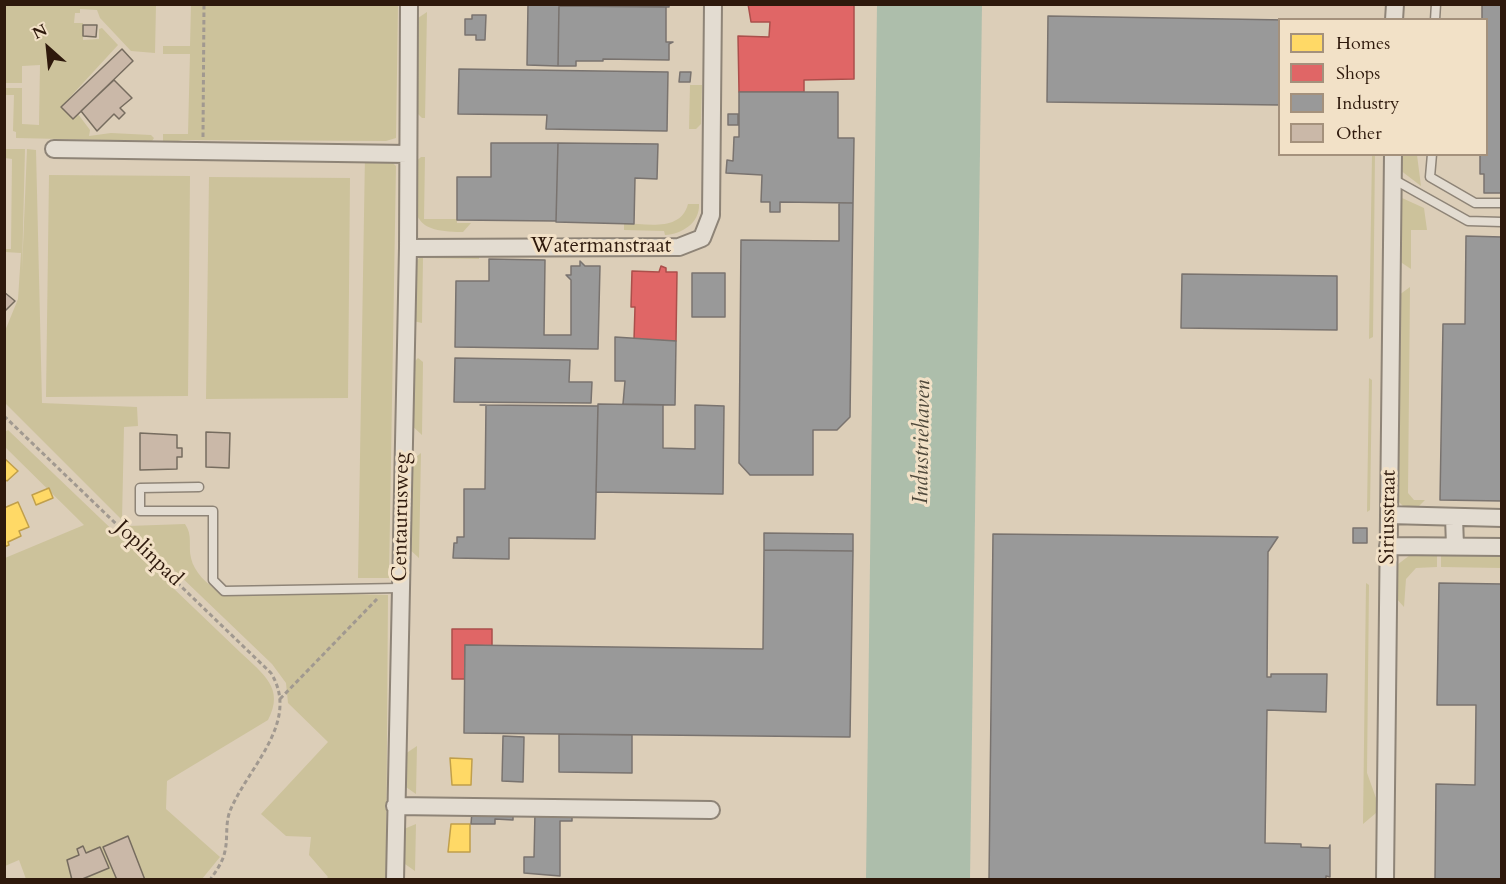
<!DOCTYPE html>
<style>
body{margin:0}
#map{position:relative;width:1506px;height:884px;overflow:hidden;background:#dcceb8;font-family:Cardo,serif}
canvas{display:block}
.frame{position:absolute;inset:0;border:6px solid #2e190c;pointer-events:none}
.legend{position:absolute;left:1278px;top:18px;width:210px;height:138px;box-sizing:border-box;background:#f2e1c7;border:2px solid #a4917c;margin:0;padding:8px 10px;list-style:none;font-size:18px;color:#2e190c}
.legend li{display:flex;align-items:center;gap:12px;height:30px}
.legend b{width:30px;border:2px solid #a4917c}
.north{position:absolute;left:18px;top:18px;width:60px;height:60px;-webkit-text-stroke:4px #f2e1c7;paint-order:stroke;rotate:333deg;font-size:16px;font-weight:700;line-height:24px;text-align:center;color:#2e190c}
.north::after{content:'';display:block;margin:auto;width:21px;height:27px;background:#2e190c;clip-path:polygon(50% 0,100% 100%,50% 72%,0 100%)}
</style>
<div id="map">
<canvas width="1506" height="884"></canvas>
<div class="frame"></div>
<ul class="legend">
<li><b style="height:16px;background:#ffd966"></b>Homes</li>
<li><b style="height:16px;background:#e06666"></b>Shops</li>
<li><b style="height:16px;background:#999"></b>Industry</li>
<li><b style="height:16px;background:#cab8a8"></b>Other</li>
</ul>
<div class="north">N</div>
</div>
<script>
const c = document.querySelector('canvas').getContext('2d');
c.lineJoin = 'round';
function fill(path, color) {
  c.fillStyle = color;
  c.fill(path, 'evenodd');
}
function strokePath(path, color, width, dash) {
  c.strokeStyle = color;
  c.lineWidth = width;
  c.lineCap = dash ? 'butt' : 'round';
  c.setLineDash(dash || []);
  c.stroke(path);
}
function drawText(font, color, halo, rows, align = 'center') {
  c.font = font + ' Cardo,serif';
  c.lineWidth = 6;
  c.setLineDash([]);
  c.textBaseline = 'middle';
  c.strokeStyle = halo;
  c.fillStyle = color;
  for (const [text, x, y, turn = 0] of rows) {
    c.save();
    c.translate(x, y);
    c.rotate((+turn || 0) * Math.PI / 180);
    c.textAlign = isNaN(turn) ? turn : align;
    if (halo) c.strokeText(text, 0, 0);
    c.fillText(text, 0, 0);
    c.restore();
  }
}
fill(new Path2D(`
 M4,5H156L155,53L131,51L100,18L97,10L80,9V13H75L74,23H83V40L99,39V29L102,28L118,45L61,107L73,119L78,114L90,130L89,136L111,133L151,135L154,138L152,141L16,138V132L13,131L14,95H5V88H22V124L39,125L40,65L22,66V83H5Z
 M191,5H398L396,138L386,141L183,140L168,143L163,141V134H188L190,54H163V46H190Z
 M427,12L425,118H422L412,108L415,20Z
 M690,85H702L701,124L696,129H689Z
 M5,149H25L22,271L27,149L36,150L42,403L137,407L138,426L124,427L122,520L5,403V331L18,299L21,253L5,252V249H11L12,159L5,158Z
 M365,154L387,157L396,166L389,578H358Z
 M1375,154L1373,337L1369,339L1372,155Z
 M1401,155H1417L1421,186L1400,170Z
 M421,157H425L424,219H457V223H471L463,232C407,232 416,213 411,166Z
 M49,175L190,176L188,396L46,397Z
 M209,177L350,178L348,398L206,399Z
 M1402,198L1424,208L1427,230H1411V269L1399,261Z
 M688,204H699C700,223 682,234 665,235L664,231L624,230V223C646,224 681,232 688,204Z
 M479,253V259L423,258L422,323L409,320C411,300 406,269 422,255Z
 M1410,287L1408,493L1414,500H1425L1414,511L1406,509L1396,499L1399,295Z
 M418,358L423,362L422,435L408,422V368Z
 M1369,378L1372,380L1370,510L1367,512Z
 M8,430L241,653C263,674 285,688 268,720L167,781L166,809L220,857L202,879H26L19,860L5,866V558L84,525L5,447V432Z
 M421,453L419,558L406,546L407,464Z
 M185,524C193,535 188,546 191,558C194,572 207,584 218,591L388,595L386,879H326L328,877L309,855L311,837L286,836L261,814L328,742L288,703L286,683L272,664L128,526Z
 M1437,553V567L1416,568L1406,579L1404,607L1395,597L1397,565L1410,555Z
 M1441,553L1501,554V568L1441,567Z
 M1366,583L1369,585L1367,773L1376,798V813L1363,824Z
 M417,746L416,794L403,785L405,754Z
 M416,824L415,871L402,862L404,829Z`), '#ccc29b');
fill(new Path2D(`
 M877,5H982L970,879H866Z`), '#adbeab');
const homes = new Path2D(`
 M4,458L18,471L7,481L4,479Z
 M49,488L53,498L36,505L32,495Z
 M18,502L29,527L19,531L21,536L8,542L9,545L4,547V508Z
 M450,758L472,759L471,785H452Z
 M451,824H470V852H448Z`);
fill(homes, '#ffd966');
strokePath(homes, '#c09f4b', 1.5);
const shops = new Path2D(`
 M854,4V79L804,80V92H739L738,36L769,37L770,22H751L748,4Z
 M661,266L666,268V272H677L676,341L634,340L635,307H631L632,271L659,272Z
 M452,629H492V646L465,645V679H452Z`);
fill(shops, '#e06666');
strokePath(shops, '#ab4f4b', 1.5);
const industry = new Path2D(`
 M528,4H559L558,66L527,65Z
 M559,4H669V7Z
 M1482,4H1502V193H1484V174H1480V154H1486V20H1482Z
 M559,6L666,7V42H673L669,44V60L603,59V61H576V66H558Z
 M472,15H486L485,40H476V35H465V19H472Z
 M1048,16L1286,20H1280V105L1047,102Z
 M459,69L668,72L667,131L546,129L547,115L458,114Z
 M680,72H691L690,82H679Z
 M739,92H838V138H854L853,203L780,202V212H770V202H761L762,175L726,173L727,160L733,161L734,137H739Z
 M728,114H738V125H728Z
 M491,143H558L556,221L457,220V177H491Z
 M558,143L658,144L657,179L635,178L634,224L556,222Z
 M839,203H853L850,417L837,430H813V475H750L739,463L741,240L839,241Z
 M1466,236L1502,237V501L1440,500L1443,324H1465Z
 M489,259L545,260L544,335H571V280L566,275H571V266H580V261L585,266H600L598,349L455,347L456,281H489Z
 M692,273H725V317H692Z
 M1182,274L1337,276V330L1181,328Z
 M615,337L676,341L675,405L623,404L625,381H615Z
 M455,358L570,360L569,382H592L591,403L454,402Z
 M598,404L663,405V448L695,449V405L724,406L723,494L596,492Z
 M480,405L598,406L595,539L509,538V559L453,558L454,543H457V537H464V489H485L486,405Z
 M1353,528H1367V543H1353Z
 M764,533L853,534V551L764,550Z
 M993,534L1278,537L1268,552L1267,677H1271V674H1327L1326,712L1267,710L1265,843L1301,844V847L1329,848L1330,845V877L1326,876V880H989Z
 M764,550L853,551L850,737L464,733L465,645L763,649Z
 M1439,583L1502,584V880H1435L1436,784L1475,785L1476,705H1437Z
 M559,734L632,735V773L559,772Z
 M503,736L524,737L523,782L502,781Z
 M472,811H513V820L495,819V824H471Z
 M535,812H572V821H560V876L524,873V857H534Z`);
fill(industry, '#999');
strokePath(industry, '#79736f', 1.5);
const building = new Path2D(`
 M83,25H97L96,37L83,36Z
 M122,49L133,61L73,119L61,107Z
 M114,80L132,98L120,108L125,113L119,119L114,114L97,131L81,111Z
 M4,292L15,301L4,312Z
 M206,432L230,433L229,468L206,467Z
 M140,433L177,435V448H182V457H177V469L140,470Z
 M128,836L145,880H117L103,847Z
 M83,846L86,853L100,847L109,868L80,880H72L67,860L79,855L77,849Z`);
fill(building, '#cab8a8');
strokePath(building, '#766c5f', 1.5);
const lane = new Path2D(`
 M1435,20L1436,4
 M1432,154L1430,177L1475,203H1502
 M1393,179L1468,221L1502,222
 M199,487L140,488V511H213V580L224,591L400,588`);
const street = new Path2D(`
 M1394,20L1395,4
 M54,149L408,154
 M408,248L679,247L702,238L711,215L713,4
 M1389,515L1502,518
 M1454,517L1455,546
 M1388,546L1502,547
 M395,806L711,810
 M395,880L408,248L409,4
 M1385,880L1393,154`);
strokePath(lane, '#8e8477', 11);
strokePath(street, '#8e8477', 20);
strokePath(new Path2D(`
 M203,137L204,4
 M4,416L271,673C301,722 248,767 230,811C225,824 228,838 225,851C223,862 216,871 210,880
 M280,699L377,599`), '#a19990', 3, [4.5, 3]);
strokePath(lane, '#e3dcd1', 8);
strokePath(street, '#e3dcd1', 16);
drawText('21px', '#2e190c', '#f2e1c7', [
 ["Watermanstraat",601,247],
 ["Centaurusweg",402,517,-89],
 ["Siriusstraat",1389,517,-89],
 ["Joplinpad",148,554,44]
]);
drawText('italic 22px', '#4e483a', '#f2e1c7', [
 ["Industriehaven",923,442,-89]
]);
</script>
